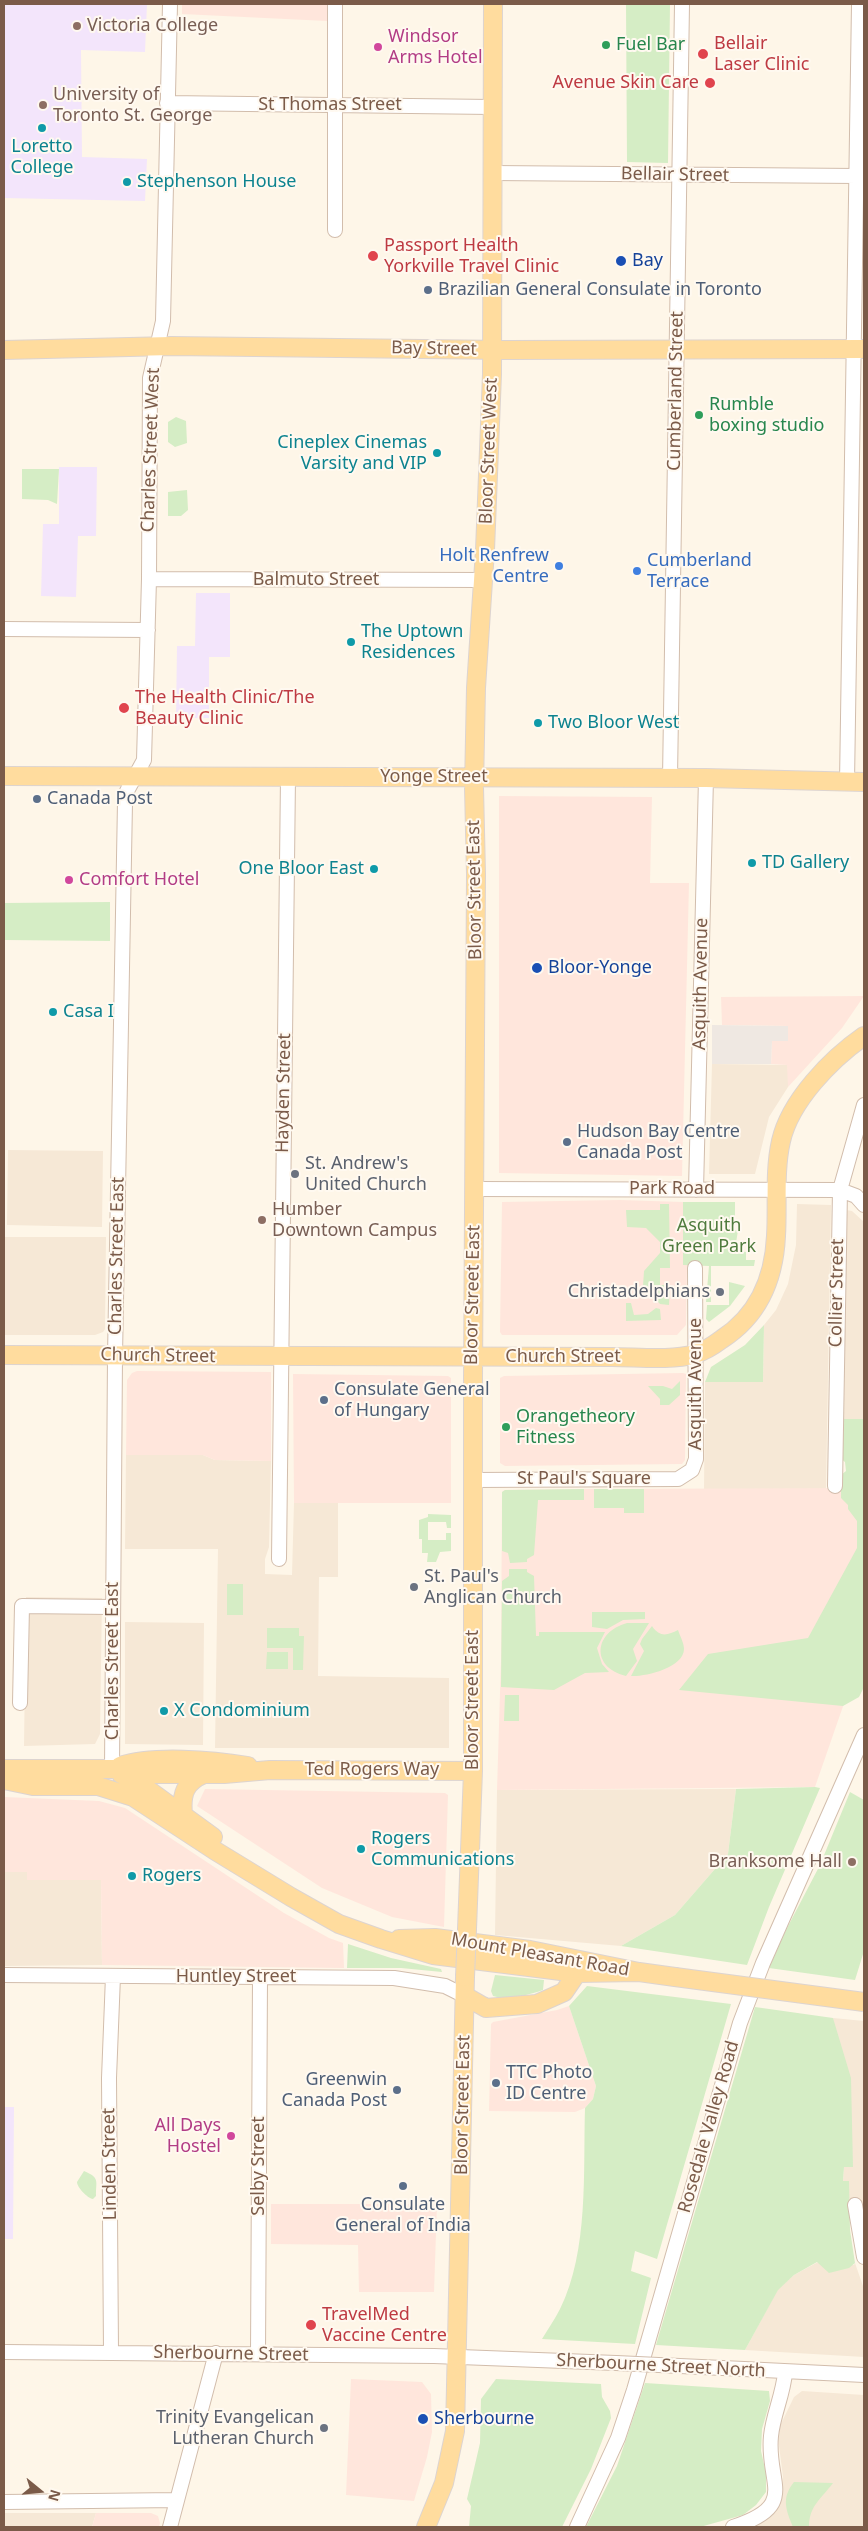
<!DOCTYPE html>
<style>
body{margin:0}
#map{position:relative;width:868px;height:2531px;overflow:hidden;background:#fef6e8;font-family:"Noto Sans",sans-serif}
canvas{display:block}
.frame{position:absolute;inset:0;border:5px solid #7b5b49;pointer-events:none}
.north{position:absolute;left:15px;top:2466px;width:50px;height:50px;-webkit-text-stroke:4px #fff9f0;paint-order:stroke;rotate:107deg;font-size:14px;font-weight:700;line-height:20px;text-align:center;color:#7b5b49}
.north::after{content:'';display:block;margin:auto;width:18px;height:22px;background:#7b5b49;clip-path:polygon(50% 0,100% 100%,50% 72%,0 100%)}
</style>
<div id="map">
<canvas width="868" height="2531"></canvas>
<div class="frame"></div>
<div class="north">N</div>
</div>
<script>
const c = document.querySelector('canvas').getContext('2d');
c.lineJoin = 'round';
function fill(path, color) {
  c.fillStyle = color;
  c.fill(path, 'evenodd');
}
function strokePath(path, color, width, dash) {
  c.strokeStyle = color;
  c.lineWidth = width;
  c.lineCap = dash ? 'butt' : 'round';
  c.setLineDash(dash || []);
  c.stroke(path);
}
function drawText(font, color, halo, rows, align = 'center') {
  c.font = font + ' "Noto Sans",sans-serif';
  c.lineWidth = 4;
  c.setLineDash([]);
  c.textBaseline = 'middle';
  c.strokeStyle = halo;
  c.fillStyle = color;
  for (const [text, x, y, turn = 0] of rows) {
    c.save();
    c.translate(x, y);
    c.rotate((+turn || 0) * Math.PI / 180);
    c.textAlign = isNaN(turn) ? turn : align;
    if (halo) c.strokeText(text, 0, 0);
    c.fillText(text, 0, 0);
    c.restore();
  }
}
fill(new Path2D(`
 M712,1064L788,1065V1087L769,1117L755,1174H709Z
 M8,1150L103,1151L102,1227L7,1225Z
 M797,1204L831,1205L826,1489L704,1490L705,1382H763L764,1325L776,1310L788,1284L796,1245Z
 M846,1210L852,1211L864,1222V1419H844Z
 M4,1237H106L105,1329L103,1332L95,1335H4Z
 M126,1455H203L215,1460L271,1461L269,1547L265,1559V1574L292,1575L294,1503H338V1577H319L318,1676L449,1678V1748H215L218,1549H125Z
 M26,1597L102,1598L100,1734L95,1744L24,1746Z
 M125,1622L204,1623L203,1745L125,1744Z
 M736,1789L728,1854L675,1915L621,1946L495,1935L497,1790Z
 M4,1872H27V1880H101L102,1965L4,1966Z
 M833,2018L864,2021V2238L861,2201H848L849,2182L843,2181L844,2167H853Z
 M818,2262L854,2265L855,2263L864,2289V2357L745,2350L778,2289L794,2275Z
 M802,2391L864,2395V2527H756L771,2515L780,2499L783,2477L778,2438L779,2428L794,2397Z
 M4,2513H96L92,2527H4Z`), '#f6e8d6');
fill(new Path2D(`
 M182,4H327V21L182,14Z
 M499,796L652,797L650,883H689L682,1176L499,1173Z
 M864,996L842,1028L788,1087L787,1065L771,1064L772,1041L788,1026L722,1025L721,997Z
 M620,1200L683,1202V1264L687,1265L686,1325L677,1335H502L500,1332L502,1202Z
 M137,1371L271,1372V1461L215,1460L203,1455H126L127,1380L132,1373Z
 M683,1373L686,1374L685,1460L682,1464L505,1466L500,1463V1378L504,1376Z
 M293,1374L448,1376L451,1378V1503H294Z
 M864,1488L849,1689L815,1787L497,1790L501,1661L502,1492L505,1490L590,1489Z
 M205,1789L445,1793L448,1795L444,1927L392,1917L322,1888L197,1806Z
 M4,1797L99,1801L125,1808L284,1913L329,1938L343,1943L344,1968L102,1965L101,1880H27V1872H4Z
 M569,2006L596,2086L593,2099L585,2108L575,2112L489,2111L491,2024L493,2022L557,2010Z
 M271,2204H437L434,2292H359L358,2245L271,2244Z
 M351,2379L422,2382L431,2394L432,2432L427,2457L414,2501L346,2495Z
 M96,2513H151L158,2516L160,2523L159,2527H92Z`), '#ffe6dc');
fill(new Path2D(`
 M712,1025L788,1026V1041H772L771,1064H712Z`), '#efe8e2');
fill(new Path2D(`
 M4,4H147L145,52L81,50L82,157L147,159L145,201L4,198Z
 M59,467H97L96,536H78L76,597L41,596L43,524H59Z
 M196,593H230V657H209V718H176L177,646H195Z
 M4,2107H14L13,2239H4Z`), '#f3e5fb');
fill(new Path2D(`
 M626,4H670L668,163L627,162Z
 M176,417L186,421L187,443L175,447L168,442V422Z
 M22,469H59L57,504L48,500L22,499Z
 M187,490L188,510L181,516H168V492Z
 M110,902V941L4,940V903Z
 M683,1202H735V1230H738L735,1250L746,1252V1260H755L754,1266H711V1302H706L709,1266L683,1265Z
 M660,1204H669L670,1268H660V1285H670L669,1305L660,1304L643,1286L644,1271L660,1253V1242L646,1228L627,1227L626,1210H660Z
 M729,1282L745,1286L730,1306L709,1322L706,1319L707,1305H729Z
 M626,1303H631L634,1315L648,1314L656,1308L660,1309L661,1320L626,1321Z
 M764,1325L763,1382H705L711,1367L745,1345Z
 M680,1381V1395L669,1405H660V1399L648,1386H663L672,1389Z
 M844,1419H864V1687L859,1697L843,1706L679,1690L708,1654L808,1638L857,1548V1521L848,1509V1505L841,1498V1475L846,1471L845,1462L841,1459V1421Z
 M584,1489V1500H538L534,1555L527,1559V1562L510,1563L508,1553L502,1551V1492L505,1490Z
 M594,1489H644V1513H624V1508H594Z
 M428,1514L451,1515V1528H447L446,1522H428V1540H446V1533H451V1551L440,1552L436,1562H427L428,1553H422V1539H419V1520L428,1517Z
 M509,1569H527V1572L534,1576L536,1636H539V1632H605L597,1648L602,1664L609,1672L585,1673L554,1690L501,1687L502,1581L509,1576Z
 M227,1584H243V1615H227Z
 M592,1612H645V1619L623,1620L607,1629L592,1627Z
 M627,1623H649L633,1649L637,1661L626,1676C590,1667 594,1632 627,1623Z
 M652,1626C660,1638 668,1635 678,1630C680,1636 684,1643 684,1649C684,1668 644,1677 631,1676L644,1651L640,1644L642,1639Z
 M267,1628H299V1636H304L303,1670H293V1648H267Z
 M267,1652H288V1669H266Z
 M505,1695H519V1721H504Z
 M815,1787L820,1788L769,1907L747,1965L621,1946L675,1915L728,1854L736,1789Z
 M850,1792L864,1800V1951L855,1980L769,1968L786,1930L820,1865Z
 M348,1944L391,1958L441,1969L442,1972L401,1968H347Z
 M495,1975L544,1980L543,1990C528,1995 508,2001 493,1996L491,1991Z
 M587,1986L731,2004L657,2259L635,2251L631,2271L651,2278L635,2344L542,2339C548,2329 555,2319 560,2309C589,2251 583,2171 585,2108L593,2099L596,2086L569,2006Z
 M755,2007L833,2018L851,2078L853,2167H844L843,2181H849L850,2230L855,2263L849,2268L829,2273L817,2262L794,2275L778,2290L745,2350L656,2345Z
 M84,2171C100,2178 96,2180 96,2196L93,2199C87,2198 77,2187 77,2182Z
 M496,2379L601,2384L602,2397L610,2411L611,2418L591,2469L562,2527H469L471,2506L467,2499L480,2443L481,2399Z
 M645,2383L769,2391L770,2401L762,2429L761,2451L766,2473V2492L756,2505L743,2515L700,2527H586L617,2466Z
 M794,2482L833,2483C821,2499 809,2506 809,2527H793C786,2510 781,2498 794,2482Z`), '#d5edc5');
const minor = new Path2D(`
 M167,103L492,107
 M492,173L857,176
 M335,230V4
 M149,579L483,580
 M4,629L148,630
 M670,778L682,4
 M847,782L859,4
 M474,1189L840,1190L856,1196L864,1205
 M696,1190L706,778
 M473,1480L678,1479L692,1470L696,1459L695,1268
 M835,1486L840,1190L864,1105
 M279,1559L288,777
 M20,1703L22,1606L112,1607
 M112,1769L115,1356L125,802L127,791L144,760L149,579L150,378L163,321L170,4
 M4,1975L394,1978L445,1986L465,1996
 M855,2205L864,2257
 M4,2352L434,2356L616,2363
 M111,2352L109,2078L113,1976
 M258,2354L260,1978
 M744,2369L864,2375
 M4,2502L177,2500
 M170,2527L216,2353
 M577,2527L618,2438L634,2390L740,2023L763,1963L864,1735
 M733,2527C800,2505 766,2484 771,2436C773,2415 783,2395 785,2373`);
const major = new Path2D(`
 M4,350L171,346L506,350L864,349
 M4,776L706,778L864,782
 M4,1355L612,1357C638,1357 670,1361 695,1354C705,1351 714,1345 722,1339C759,1315 774,1279 776,1236C778,1205 774,1172 781,1141C790,1101 831,1059 864,1036
 M120,1766C153,1755 212,1760 248,1766
 M4,1769H112L151,1774H224L270,1770L473,1771
 M121,1774L139,1783L213,1837
 M4,1780L33,1786H98L133,1797L214,1850L291,1897L339,1924L381,1939L433,1955L577,1973L639,1972
 M183,1814C181,1794 185,1782 204,1774
 M467,1929L473,1771V1379L476,874L474,787L476,688L485,550L492,374L493,4
 M399,1939L435,1938L530,1950L639,1972L675,1977
 M465,1996L486,2008L537,2004L564,1992L577,1973
 M426,2527L444,2483L455,2431L465,1977`);
strokePath(minor, '#d2bdac', 16);
strokePath(major, '#ddd4d0', 20);
strokePath(minor, '#fff', 14);
strokePath(major, '#ffdc9e', 18);
const minorBridge = new Path2D(`
 M616,2363L744,2369`);
const majorBridge = new Path2D(`
 M465,1977L467,1929
 M675,1977L864,2002`);
strokePath(minorBridge, '#d2bdac', 16, []);
strokePath(majorBridge, '#ddd4d0', 20, []);
strokePath(minorBridge, '#fff', 14);
strokePath(majorBridge, '#ffdc9e', 18);
for (const [x, y, r, color] of [
 [77,26,5,"#8d6e63"],
 [606,45,5,"#2e9e5b"],
 [378,47,5,"#d1479c"],
 [703,54,6,"#e0444e"],
 [710,83,6,"#e0444e"],
 [43,105,5,"#8d6e63"],
 [42,128,5,"#0f9aa8"],
 [127,182,5,"#0f9aa8"],
 [373,256,6,"#e0444e"],
 [621,261,6,"#1a4fb4"],
 [428,290,5,"#5c6f8a"],
 [699,415,5,"#2e9e5b"],
 [437,453,5,"#0f9aa8"],
 [559,566,5,"#3f7fe0"],
 [637,571,5,"#3f7fe0"],
 [351,642,5,"#0f9aa8"],
 [124,708,6,"#e0444e"],
 [538,723,5,"#0f9aa8"],
 [37,799,5,"#5c6f8a"],
 [752,863,5,"#0f9aa8"],
 [374,869,5,"#0f9aa8"],
 [69,880,5,"#d1479c"],
 [537,968,6,"#1a4fb4"],
 [53,1012,5,"#0f9aa8"],
 [567,1142,5,"#5c6f8a"],
 [295,1174,5,"#6b7280"],
 [262,1220,5,"#8d6e63"],
 [720,1292,5,"#6b7280"],
 [324,1400,5,"#5c6f8a"],
 [506,1427,5,"#2e9e5b"],
 [414,1587,5,"#6b7280"],
 [164,1711,5,"#0f9aa8"],
 [361,1849,5,"#0f9aa8"],
 [852,1862,5,"#8d6e63"],
 [132,1876,5,"#0f9aa8"],
 [496,2083,5,"#5c6f8a"],
 [397,2090,5,"#5c6f8a"],
 [231,2136,5,"#d1479c"],
 [403,2186,5,"#5c6f8a"],
 [311,2325,6,"#e0444e"],
 [423,2419,6,"#1a4fb4"],
 [324,2428,5,"#6b7280"]
]) {
  const dot = new Path2D();
  dot.arc(x, y, r, 0, 2 * Math.PI);
  c.fillStyle = color;
  c.fill(dot);
  strokePath(dot, '#fff9f0', 2);
}
drawText('18px', '#785e54', '#fff9f0', [
 ["Victoria College",87,26],
 ["University of",53,95],
 ["Toronto St. George",53,116],
 ["Humber",272,1210],
 ["Downtown Campus",272,1231],
 ["Branksome Hall",842,1862,"right"]
], 'left');
drawText('18px', '#b23c85', '#fff9f0', [
 ["Windsor",388,37],
 ["Arms Hotel",388,58],
 ["Comfort Hotel",79,880],
 ["All Days",221,2126,"right"],
 ["Hostel",221,2147,"right"]
], 'left');
drawText('18px', '#be3a42', '#fff9f0', [
 ["Bellair",714,44],
 ["Laser Clinic",714,65],
 ["Avenue Skin Care",699,83,"right"],
 ["Passport Health",384,246],
 ["Yorkville Travel Clinic",384,267],
 ["The Health Clinic/The",135,698],
 ["Beauty Clinic",135,719],
 ["TravelMed",322,2315],
 ["Vaccine Centre",322,2336]
], 'left');
drawText('18px', '#27864d', '#fff9f0', [
 ["Fuel Bar",616,45],
 ["Rumble",709,405],
 ["boxing studio",709,426],
 ["Orangetheory",516,1417],
 ["Fitness",516,1438]
], 'left');
drawText('18px', '#7b5b49', '#fff9f0', [
 ["St Thomas Street",330,105],
 ["Bellair Street",675,175,1],
 ["Bay Street",434,349,1],
 ["Cumberland Street",676,391,-89],
 ["Charles Street West",151,450,-88],
 ["Bloor Street West",489,451,-88],
 ["Balmuto Street",316,580],
 ["Yonge Street",434,777],
 ["Bloor Street East",475,890,-91],
 ["Asquith Avenue",701,984,-89],
 ["Hayden Street",284,1093,-89],
 ["Park Road",672,1189],
 ["Charles Street East",117,1256,-89],
 ["Collier Street",837,1293,-89],
 ["Bloor Street East",473,1295,-89],
 ["Church Street",158,1356,1],
 ["Church Street",563,1357],
 ["Asquith Avenue",696,1384,-90],
 ["St Paul's Square",584,1479],
 ["Charles Street East",113,1661,-90],
 ["Bloor Street East",473,1700,-90],
 ["Ted Rogers Way",372,1770],
 ["Mount Pleasant Road",540,1955,10],
 ["Huntley Street",236,1977],
 ["Bloor Street East",463,2105,-89],
 ["Rosedale Valley Road",709,2127,-74],
 ["Linden Street",110,2164,-91],
 ["Selby Street",259,2166,-90],
 ["Sherbourne Street",231,2354,1],
 ["Sherbourne Street North",661,2366,3]
]);
drawText('18px', '#0d838f', '#fff9f0', [
 ["Loretto",42,147,"center"],
 ["College",42,168,"center"],
 ["Stephenson House",137,182],
 ["Cineplex Cinemas",427,443,"right"],
 ["Varsity and VIP",427,464,"right"],
 ["The Uptown",361,632],
 ["Residences",361,653],
 ["Two Bloor West",548,723],
 ["TD Gallery",762,863],
 ["One Bloor East",364,869,"right"],
 ["Casa I",63,1012],
 ["X Condominium",174,1711],
 ["Rogers",371,1839],
 ["Communications",371,1860],
 ["Rogers",142,1876]
], 'left');
drawText('18px', '#164399', '#fff9f0', [
 ["Bay",632,261],
 ["Bloor-Yonge",548,968],
 ["Sherbourne",434,2419]
], 'left');
drawText('18px', '#4e5e75', '#fff9f0', [
 ["Brazilian General Consulate in Toronto",438,290],
 ["Canada Post",47,799],
 ["Hudson Bay Centre",577,1132],
 ["Canada Post",577,1153],
 ["Consulate General",334,1390],
 ["of Hungary",334,1411],
 ["TTC Photo",506,2073],
 ["ID Centre",506,2094],
 ["Greenwin",387,2080,"right"],
 ["Canada Post",387,2101,"right"],
 ["Consulate",403,2205,"center"],
 ["General of India",403,2226,"center"]
], 'left');
drawText('18px', '#366cbe', '#fff9f0', [
 ["Holt Renfrew",549,556],
 ["Centre",549,577],
 ["Cumberland",647,561,"left"],
 ["Terrace",647,582,"left"]
], 'right');
drawText('18px', '#5b616d', '#fff9f0', [
 ["St. Andrew's",305,1164],
 ["United Church",305,1185],
 ["Christadelphians",710,1292,"right"],
 ["St. Paul's",424,1577],
 ["Anglican Church",424,1598],
 ["Trinity Evangelican",314,2418,"right"],
 ["Lutheran Church",314,2439,"right"]
], 'left');
drawText('18px', '#4f7b3d', '#fff9f0', [
 ["Asquith",709,1226],
 ["Green Park",709,1247]
]);
</script>
